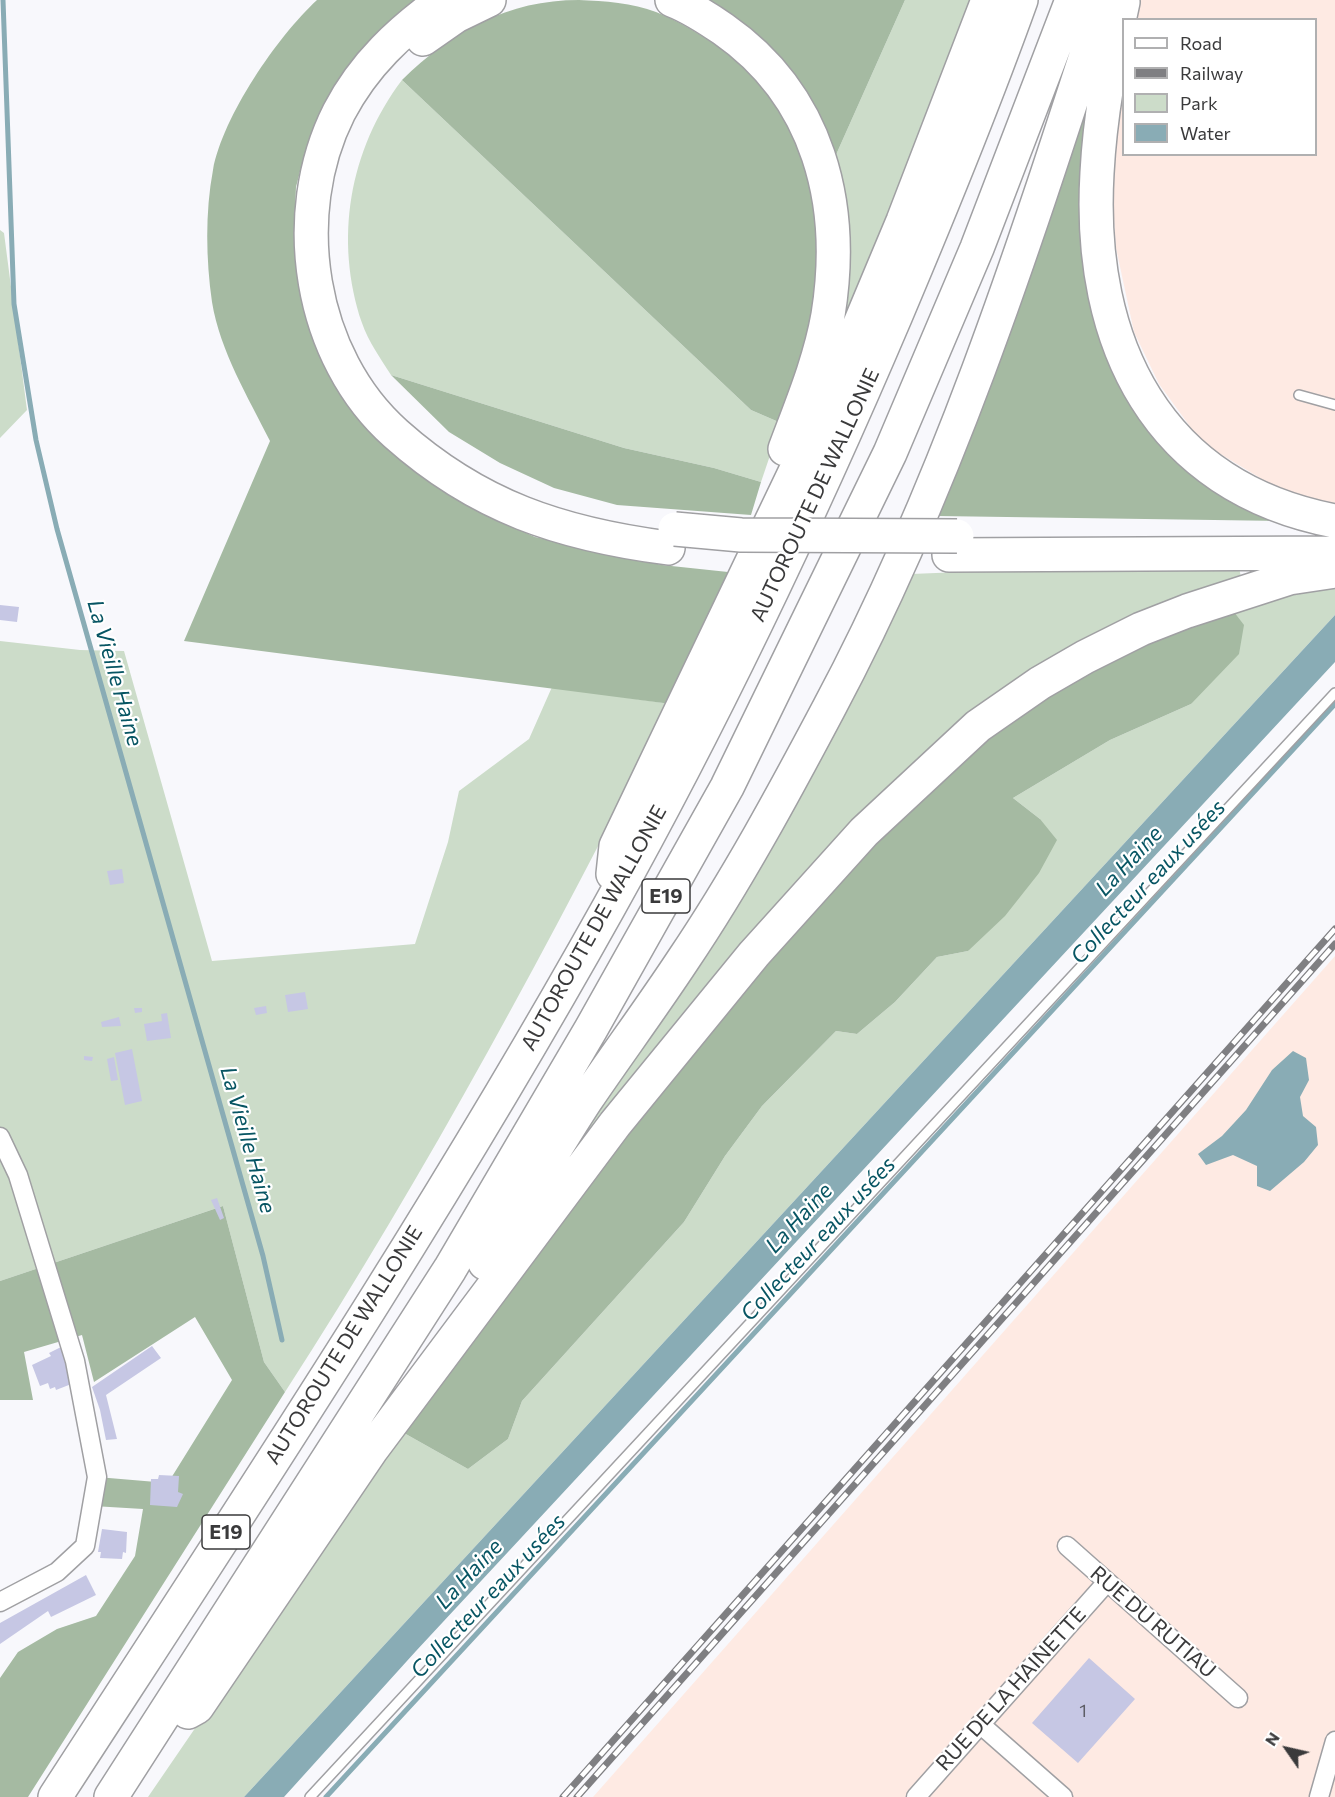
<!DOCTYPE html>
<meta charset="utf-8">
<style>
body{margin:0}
#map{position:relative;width:1335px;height:1797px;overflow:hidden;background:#f8f8fc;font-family:Commissioner,sans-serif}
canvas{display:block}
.legend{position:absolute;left:1122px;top:18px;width:195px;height:138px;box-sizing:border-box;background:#fff;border:2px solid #b0b0b1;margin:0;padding:8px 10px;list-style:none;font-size:18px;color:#3a3a3b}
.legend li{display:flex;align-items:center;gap:12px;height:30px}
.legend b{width:30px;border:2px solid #b0b0b1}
.north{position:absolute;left:1257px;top:1719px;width:60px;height:60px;-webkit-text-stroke:4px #fff;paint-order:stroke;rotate:304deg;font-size:16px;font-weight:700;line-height:24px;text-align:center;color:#3a3a3b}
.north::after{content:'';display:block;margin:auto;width:21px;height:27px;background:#3a3a3b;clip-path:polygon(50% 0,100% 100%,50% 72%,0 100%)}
</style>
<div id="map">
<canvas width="1335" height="1797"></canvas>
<ul class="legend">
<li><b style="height:8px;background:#fff"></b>Road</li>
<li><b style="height:8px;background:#7f7f82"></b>Railway</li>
<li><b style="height:16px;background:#ccdcc9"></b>Park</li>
<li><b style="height:16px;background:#89acb5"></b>Water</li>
</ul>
<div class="north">N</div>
</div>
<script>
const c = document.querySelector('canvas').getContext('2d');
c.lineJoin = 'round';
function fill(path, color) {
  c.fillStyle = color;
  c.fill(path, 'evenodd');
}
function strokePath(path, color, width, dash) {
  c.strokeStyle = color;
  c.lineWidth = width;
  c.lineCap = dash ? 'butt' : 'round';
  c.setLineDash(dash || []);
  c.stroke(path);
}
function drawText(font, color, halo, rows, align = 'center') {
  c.font = font + ' Commissioner,sans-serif';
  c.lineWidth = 4.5;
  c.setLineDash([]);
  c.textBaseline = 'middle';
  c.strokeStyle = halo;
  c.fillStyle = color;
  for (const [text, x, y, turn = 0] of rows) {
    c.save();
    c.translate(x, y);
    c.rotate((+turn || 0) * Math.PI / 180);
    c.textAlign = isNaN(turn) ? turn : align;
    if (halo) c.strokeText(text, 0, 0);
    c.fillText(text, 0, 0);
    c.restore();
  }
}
fill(new Path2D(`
 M1140,0H1335V503L1300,502L1202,443L1159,384L1134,332L1116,248L1113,205V165L1123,73L1124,154H1316V20L1135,19Z
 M1335,956V1797H593Z`), '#feeae3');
fill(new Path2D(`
 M905,0H971L792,462L831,166Z
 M402,80L751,410L781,423L761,482L714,468L624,448L391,375C381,359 368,341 362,323C334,240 349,150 402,80Z
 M0,230L4,233L27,410L0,438Z
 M1239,567L1242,583L1076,648L545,1187L911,574L1036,569Z
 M1335,587V615L244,1797H148L291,1588L404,1433L468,1469L508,1439L522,1401L684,1222L725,1156L762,1106L836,1031L857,1034L895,1002L937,957L968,951L1040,819L1013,798L1110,740L1191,704L1234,612L1289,594Z
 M0,641L80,650L124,651L212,961L415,944L448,842L459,791L529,739L552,687L671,704C552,939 428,1171 285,1392L264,1362L223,1206L0,1281Z`), '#ccdcc9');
fill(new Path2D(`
 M317,0H418L330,97L307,145L296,187L294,236L299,285L309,320L353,408L415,472L473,509L535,537L662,565L728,572L671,704L184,641L270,441C248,397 220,351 212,302C206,260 205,212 213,170C223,116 277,37 317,0Z
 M579,0C604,1 633,3 656,12C693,26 753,67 776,100C810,151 821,218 818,278C816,328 796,376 781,423L751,410L402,80C452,31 508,0 579,0Z
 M698,0H905L831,166Z
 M1101,64L1111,352L1283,521L938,516L1016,317Z
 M391,375L624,448L714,468L761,482L751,515L617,505L554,488L500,463L449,432Z
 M1234,612L1244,625L1239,654L1191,704L1110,740L1013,798L1040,819L1057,840L1039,873L1005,916L968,951L937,957L895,1002L857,1034L836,1031L762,1106L725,1156L684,1222L522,1401L508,1439L468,1469L404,1433C505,1297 604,1161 712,1030C830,885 955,733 1128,651C1162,635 1198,623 1234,612Z
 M223,1206L264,1362L285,1392L28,1797H0V1678L18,1652L57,1629L96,1616L135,1556L143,1509L93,1506L97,1477L168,1483L232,1380L195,1317L94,1382L82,1335L24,1352L33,1400H0V1281Z`), '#a5baa2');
fill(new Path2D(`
 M1335,615V662L416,1651L284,1797H244Z
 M1293,1051L1306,1058L1309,1080L1300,1097L1303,1116L1316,1127L1318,1145L1304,1162L1270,1191L1257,1186V1166L1233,1155L1206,1165L1198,1154L1222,1136L1246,1110L1272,1070Z`), '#89acb5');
strokePath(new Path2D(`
 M3,0L14,304L36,440L57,529L263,1256L282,1340
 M326,1797L1335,704`), '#89acb5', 5);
fill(new Path2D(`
 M0,605L19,607L17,622L0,620Z
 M122,869L124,883L110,885L107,871Z
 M305,992L308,1009L288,1012L285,995Z
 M266,1006L267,1013L256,1015L254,1008Z
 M134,1008H142V1012L135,1013Z
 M167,1013L171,1038L147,1041L144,1024L162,1021L161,1014Z
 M119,1017L121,1026L102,1027L101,1022Z
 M132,1049L142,1101L125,1105L115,1053Z
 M84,1056L93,1057L92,1061L84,1060Z
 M114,1057L118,1080L111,1081L107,1059Z
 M217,1198L224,1218L220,1220L211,1200Z
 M152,1346L161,1358L106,1395L117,1439L106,1440L100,1410L92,1387Z
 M61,1347L74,1383L56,1390L55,1387L50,1389L48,1383L40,1386L32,1365L51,1356L49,1353Z
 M159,1475L179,1476L178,1492L183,1494L177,1507L150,1505L151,1479H158Z
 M102,1529L127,1532L126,1553L123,1552L122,1559L100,1558L101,1552H98Z
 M86,1575L96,1595L51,1617L48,1611L0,1644V1623Z
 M1089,1658L1135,1699L1078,1763L1032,1723Z`), '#c6c7e4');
const service = new Path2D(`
 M1299,395L1335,405
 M310,1797L1335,693`);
const minor = new Path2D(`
 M0,1137L18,1175L75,1361L97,1477L85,1546L57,1572L0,1602
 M1067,1546L1238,1698
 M980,1724L1063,1797
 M916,1797L1107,1582
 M1319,1797L1335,1741`);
const motorway = new Path2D(`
 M443,0C400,31 364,64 339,112C287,215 309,357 396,434C478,507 561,534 668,548
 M672,0C690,7 707,18 723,29C819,96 846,204 828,315C820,361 801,406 785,449
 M1123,2C1111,58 1100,115 1097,173C1087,343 1157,487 1335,521
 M423,39L456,16L489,0
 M949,555L1335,553
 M613,874L616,846L818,424L903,221L988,0
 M485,1263C519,1209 551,1154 586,1100C618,1053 652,1007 683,960C737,880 784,793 829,708C949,483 1026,241 1104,0
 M188,1712L197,1707L372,1449L615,1124L754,954L864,832L978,726L1040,683L1085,657L1141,629L1187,611L1289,578L1335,571
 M55,1797C245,1504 439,1212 609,907C716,715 810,517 896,315C940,211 983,106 1021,0
 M111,1797L450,1269L591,1029L727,787L890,453L977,248L1072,0`);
strokePath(service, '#a0a0a3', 12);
strokePath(minor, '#a0a0a3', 21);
strokePath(motorway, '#a0a0a3', 36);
strokePath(service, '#fff', 9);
strokePath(minor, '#fff', 18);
strokePath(motorway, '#fff', 33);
const rail = new Path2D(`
 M563,1797L1335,929
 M577,1797L1335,944`);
strokePath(rail, '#7f7f82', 7);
strokePath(rail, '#fff', 4.5, [14]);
const motorwayBridge = new Path2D(`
 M675,529L741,535L957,536`);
strokePath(motorwayBridge, '#a0a0a3', 36, []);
strokePath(motorwayBridge, '#fff', 33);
drawText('18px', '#5d5d65', null, [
 ["1",1083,1711]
]);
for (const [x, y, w] of [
 [666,896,48],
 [226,1532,48]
]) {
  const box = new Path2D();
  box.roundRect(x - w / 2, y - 17, w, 34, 4.5);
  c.fillStyle = '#fff';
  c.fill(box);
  strokePath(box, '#3a3a3b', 1.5);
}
drawText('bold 20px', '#3a3a3b', null, [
 ["E19",666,896],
 ["E19",226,1532]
]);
drawText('21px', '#3a3a3b', '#fff', [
 ["AUTOROUTE DE WALLONIE",815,495,-65],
 ["AUTOROUTE DE WALLONIE",594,928,-61],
 ["AUTOROUTE DE WALLONIE",344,1345,-58],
 ["RUE DU RUTIAU",1153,1622,41],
 ["RUE DE LA HAINETTE",1011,1689,-48]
]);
drawText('italic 22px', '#075563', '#fff', [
 ["La Vieille Haine",115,673,74],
 ["La Haine",1129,861,-47],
 ["Collecteur eaux usées",1148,882,-47],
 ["La Vieille Haine",248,1140,74],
 ["La Haine",799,1218,-47],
 ["Collecteur eaux usées",818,1239,-47],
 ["La Haine",469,1574,-47],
 ["Collecteur eaux usées",488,1596,-47]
]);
</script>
